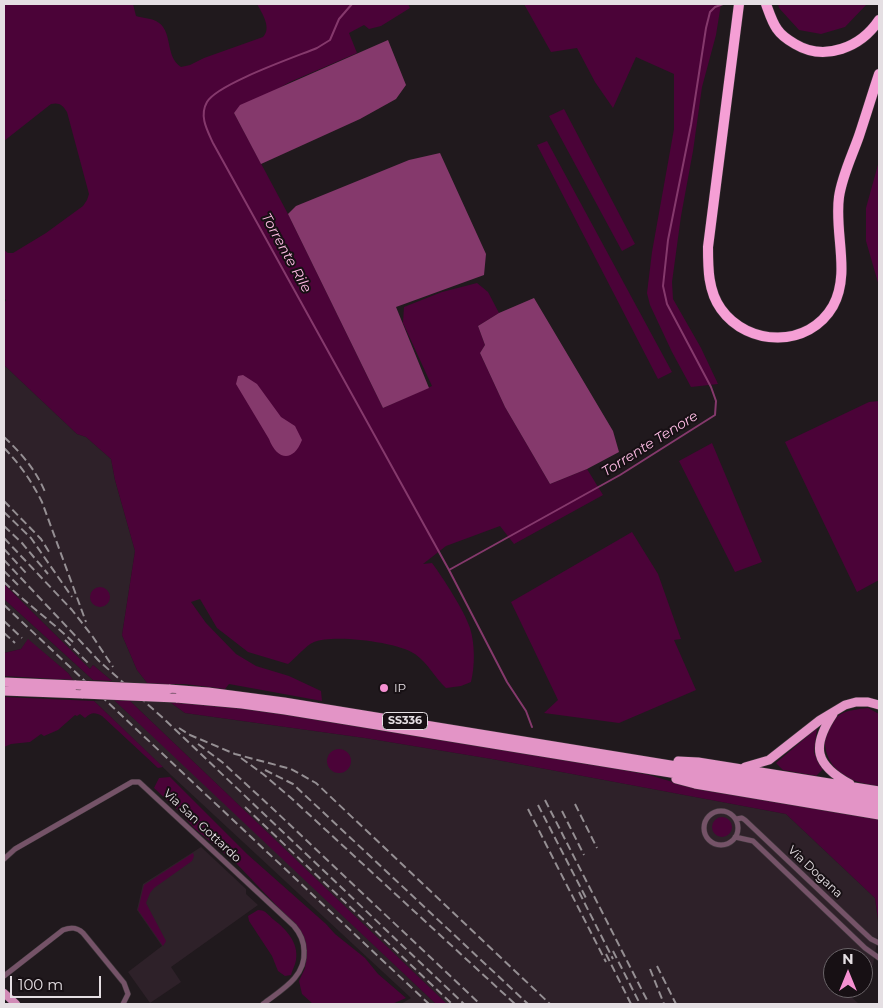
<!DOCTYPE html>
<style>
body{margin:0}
#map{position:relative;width:883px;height:1008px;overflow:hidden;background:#20191d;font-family:Montserrat,sans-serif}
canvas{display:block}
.frame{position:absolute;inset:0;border:5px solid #e5dfe3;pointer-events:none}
.north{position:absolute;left:823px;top:948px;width:50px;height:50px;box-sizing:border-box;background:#171014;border:1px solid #696367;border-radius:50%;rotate:0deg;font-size:14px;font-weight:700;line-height:20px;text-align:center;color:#e5dfe3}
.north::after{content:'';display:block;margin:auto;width:18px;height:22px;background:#f590d1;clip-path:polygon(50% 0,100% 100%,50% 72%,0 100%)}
.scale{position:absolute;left:10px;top:976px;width:91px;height:22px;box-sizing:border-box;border:2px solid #e5dfe3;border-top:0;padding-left:6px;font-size:15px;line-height:18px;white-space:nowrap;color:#e5dfe3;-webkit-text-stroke:4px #171014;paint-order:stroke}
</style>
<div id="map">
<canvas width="883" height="1008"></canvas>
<div class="frame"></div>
<div class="north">N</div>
<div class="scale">100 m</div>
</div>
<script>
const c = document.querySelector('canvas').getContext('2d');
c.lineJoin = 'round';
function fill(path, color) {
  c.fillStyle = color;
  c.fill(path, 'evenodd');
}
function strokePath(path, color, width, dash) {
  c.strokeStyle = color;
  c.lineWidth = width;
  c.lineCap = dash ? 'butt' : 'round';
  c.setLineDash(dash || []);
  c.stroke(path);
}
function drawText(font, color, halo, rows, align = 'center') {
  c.font = font + ' Montserrat,sans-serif';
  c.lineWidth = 4;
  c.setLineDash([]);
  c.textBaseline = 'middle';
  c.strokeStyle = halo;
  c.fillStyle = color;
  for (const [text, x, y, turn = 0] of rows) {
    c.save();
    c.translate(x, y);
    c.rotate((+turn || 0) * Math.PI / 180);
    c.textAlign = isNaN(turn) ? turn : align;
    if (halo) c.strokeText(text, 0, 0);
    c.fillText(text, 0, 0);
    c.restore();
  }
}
fill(new Path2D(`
 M4,365L77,434L86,437L111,459L115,480L135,551L122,635L137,670L148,684L112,681L93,665L90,669L4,584Z
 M4,599L93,680H73L68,673L28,640L21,649L4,653Z
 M114,700L194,774L436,1004H401L411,998L172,776L94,701Z
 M130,701L170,702L185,713L365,738L492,759L786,814L875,898L879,930L873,965L863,975V958H833V988H850L846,992L859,1004H447Z
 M201,847L246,889V894L258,905L171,967L181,982L150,1003L128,972L162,946L137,910L143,884Z`), '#2e2129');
fill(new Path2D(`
 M4,4H133L136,16C143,18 150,18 156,21C174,30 164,56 181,67L190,65L204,58L263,37C272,28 262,13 257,4H408L410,8L381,26L369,29L364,25L349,33L357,53L290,82L234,113L288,214L383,408L432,386L403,323L404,307L442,292L477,283L488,292L499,313L478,326L485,345L480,353L505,407L550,484L587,469L603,495L514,544L500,526L446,546L423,564L432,563C443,578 464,610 470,628C475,644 475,666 471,682L461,686L446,688C435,678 428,663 415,654C397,642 334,634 314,642C305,646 296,658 288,664L248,652L217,628L200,599L191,602L206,623L236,654L256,666L289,676L321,691L322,701L229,684L225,689L185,684H148L137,670L122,635L135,551L115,480L111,459L86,437L77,434L4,365V304L6,300L4,298V250L8,253H13L46,233L83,206L87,200L89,194L67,112C63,105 59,102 51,104L4,141Z
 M524,4H721L716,35L702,87L693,151L681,216L672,282L673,299L701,348L718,384L691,387L672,352L650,305L647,293L652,252L674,129V74L636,57L613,108L595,82L577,48L551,52Z
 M778,4H867L845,27L821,34L799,30L779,8Z
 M564,109L635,244L622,251L549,116Z
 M547,141L672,372L658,379L537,145Z
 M879,161V286L866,241V208Z
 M879,401V580L857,592L785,442L869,402Z
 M712,443L762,562L735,572L679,461Z
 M632,532L658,574L681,639L674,640L696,690L619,723L544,713L558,700L511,602Z
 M4,584L90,669L93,665L112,681L93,680L4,599Z
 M90 597a10 10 0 1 1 20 0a10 10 0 1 1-20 0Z
 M28,639L68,673L73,680L4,676V653L21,649Z
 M4,697L94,701L163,767L158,768L102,716C95,712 91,712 85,718L80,714L77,716L75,715L58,730L44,736L41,734L30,742L11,744L4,747Z
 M114,700L130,701L447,1004H436Z
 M170,702L257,710L619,769L649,775L683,785L879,819V926L875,898L786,814L492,759L365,738L185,713Z
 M868,708L879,714V787C867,784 853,782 843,775C823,761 817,731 838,716C846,710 859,709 868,708Z
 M817,728L814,753L823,769L816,776L783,770L776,763Z
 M327 761a12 12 0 1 1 24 0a12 12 0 1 1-24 0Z
 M170,777L247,854L326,924L335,934L365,958L378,974L406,998L392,1004H313L302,994L299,981L305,968L306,959L295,925L236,863L194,828L181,813L154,788L159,778Z
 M712 827a10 10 0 1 1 20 0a10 10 0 1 1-20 0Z
 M193,853L194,856L192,861L154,888L150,893L146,903L166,941L163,946L138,910L144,885Z
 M258,910C266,910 268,915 274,920C286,929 299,943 296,960C295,966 292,970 291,975L285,976L278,971L272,956L249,921L248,916Z`), '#4b0338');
fill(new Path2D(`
 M388,40L406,85L396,99L360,119L261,164L234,113L240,105Z
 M440,153L486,254L484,275L396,307L429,388L383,408L288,214L296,206L409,160Z
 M534,298L613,431L619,452L587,469L550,484L505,407L480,353L485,345L478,326L499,313Z
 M243,375L257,384L281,417L295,426L302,440C293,463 277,460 269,439L236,384L238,376Z`), '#85396c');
strokePath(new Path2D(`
 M352,4L339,19L330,40L317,48C295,57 217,84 207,102C199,116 207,130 213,143L449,570L507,682L526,711L532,727
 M449,570L620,475L715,415L716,401L711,387L667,304L663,286L668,240L691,125L706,28L710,12L715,7L723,4`), '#85396c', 2);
const minor = new Path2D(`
 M704 828a17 17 0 1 1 34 0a17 17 0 1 1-34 0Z
 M736,819L742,818L745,820L857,926L871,939L879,943
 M735,837L753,841L865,948L879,958
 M4,859L15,849L132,782H139L294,926C300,933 304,941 304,951C306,977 281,990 263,1004
 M4,976L63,930C71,927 77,927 83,933L124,983L128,994L123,1004`);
const primary = new Path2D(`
 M4,993L16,1004`);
const trunk = new Path2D(`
 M4,682L76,685
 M169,689L208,692L284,702L879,799
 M4,691L83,694
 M176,698L242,704L285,710L879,807
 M833,714C811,747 815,765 850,784
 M678,761L698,762L879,791
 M745,767L769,760L820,720L845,705L856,702H868L879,705
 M676,779L695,784L879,815`);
const motorway = new Path2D(`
 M739,4L708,247C708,268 708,291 721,309C748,347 809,348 833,306C851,273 834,233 839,197C842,176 852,156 859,136C866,115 872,95 879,74
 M766,4C769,12 772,22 777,29C781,35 788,40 795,44C825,62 861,47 879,20`);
strokePath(minor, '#3c3539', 6);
strokePath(primary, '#3c3539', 9);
strokePath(trunk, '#3c3539', 10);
strokePath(motorway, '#3c3539', 11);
strokePath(minor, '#755368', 5);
strokePath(primary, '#d18ab6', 8);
strokePath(trunk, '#e394c6', 9);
strokePath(motorway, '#f59fd5', 10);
strokePath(new Path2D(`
 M4,437C21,453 36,470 45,492
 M4,448C20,464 32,482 42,502L86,622
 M4,501L41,539L51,555
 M4,512L31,538L72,597
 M4,526L22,543L48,574
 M4,538L72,610L93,637L113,667
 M4,549L26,573
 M4,560L99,661L163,718L464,1004
 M4,571L18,585
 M4,582C26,603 51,621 73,642
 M4,605L429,1004
 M4,621L22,638
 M4,633L15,643
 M65,640L89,664
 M179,728L190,735L235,754L291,769L316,783L550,1004
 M198,744L222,762L271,807L480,1004
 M241,758L263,774L290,797L515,1004
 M265,770L293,784L528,1004
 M545,800L649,1004
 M575,804L597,848
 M538,805L586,898
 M245,807L452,1004
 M528,809L606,962
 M562,811L584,855
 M579,892L613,959
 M613,951L640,1004
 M606,954L631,1004
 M657,966L676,1004
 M650,969L664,1004`), '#958f93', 2, [8, 4]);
const trunkBridge = new Path2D(`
 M76,685L169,689
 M83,694L176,698`);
strokePath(trunkBridge, '#3c3539', 10, []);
strokePath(trunkBridge, '#e394c6', 9);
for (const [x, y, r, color] of [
 [384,688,5,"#f590d1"]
]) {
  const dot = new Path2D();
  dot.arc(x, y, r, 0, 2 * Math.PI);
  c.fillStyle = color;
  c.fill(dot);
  strokePath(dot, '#171014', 2);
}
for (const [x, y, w] of [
 [405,721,45]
]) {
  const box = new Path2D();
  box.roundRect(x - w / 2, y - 8.5, w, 17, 4);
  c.fillStyle = '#171014';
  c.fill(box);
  strokePath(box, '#e5dfe3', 1);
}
drawText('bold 11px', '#e5dfe3', null, [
 ["SS336",405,721]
]);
drawText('12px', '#e5dfe3', '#171014', [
 ["IP",394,688]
], 'left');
drawText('12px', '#e5dfe3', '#171014', [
 ["Via San Gottardo",202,826,43],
 ["Via Dogana",815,872,43]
]);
drawText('italic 14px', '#febce4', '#171014', [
 ["Torrente Rile",286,253,61],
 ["Torrente Tenore",650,444,-32]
]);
</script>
